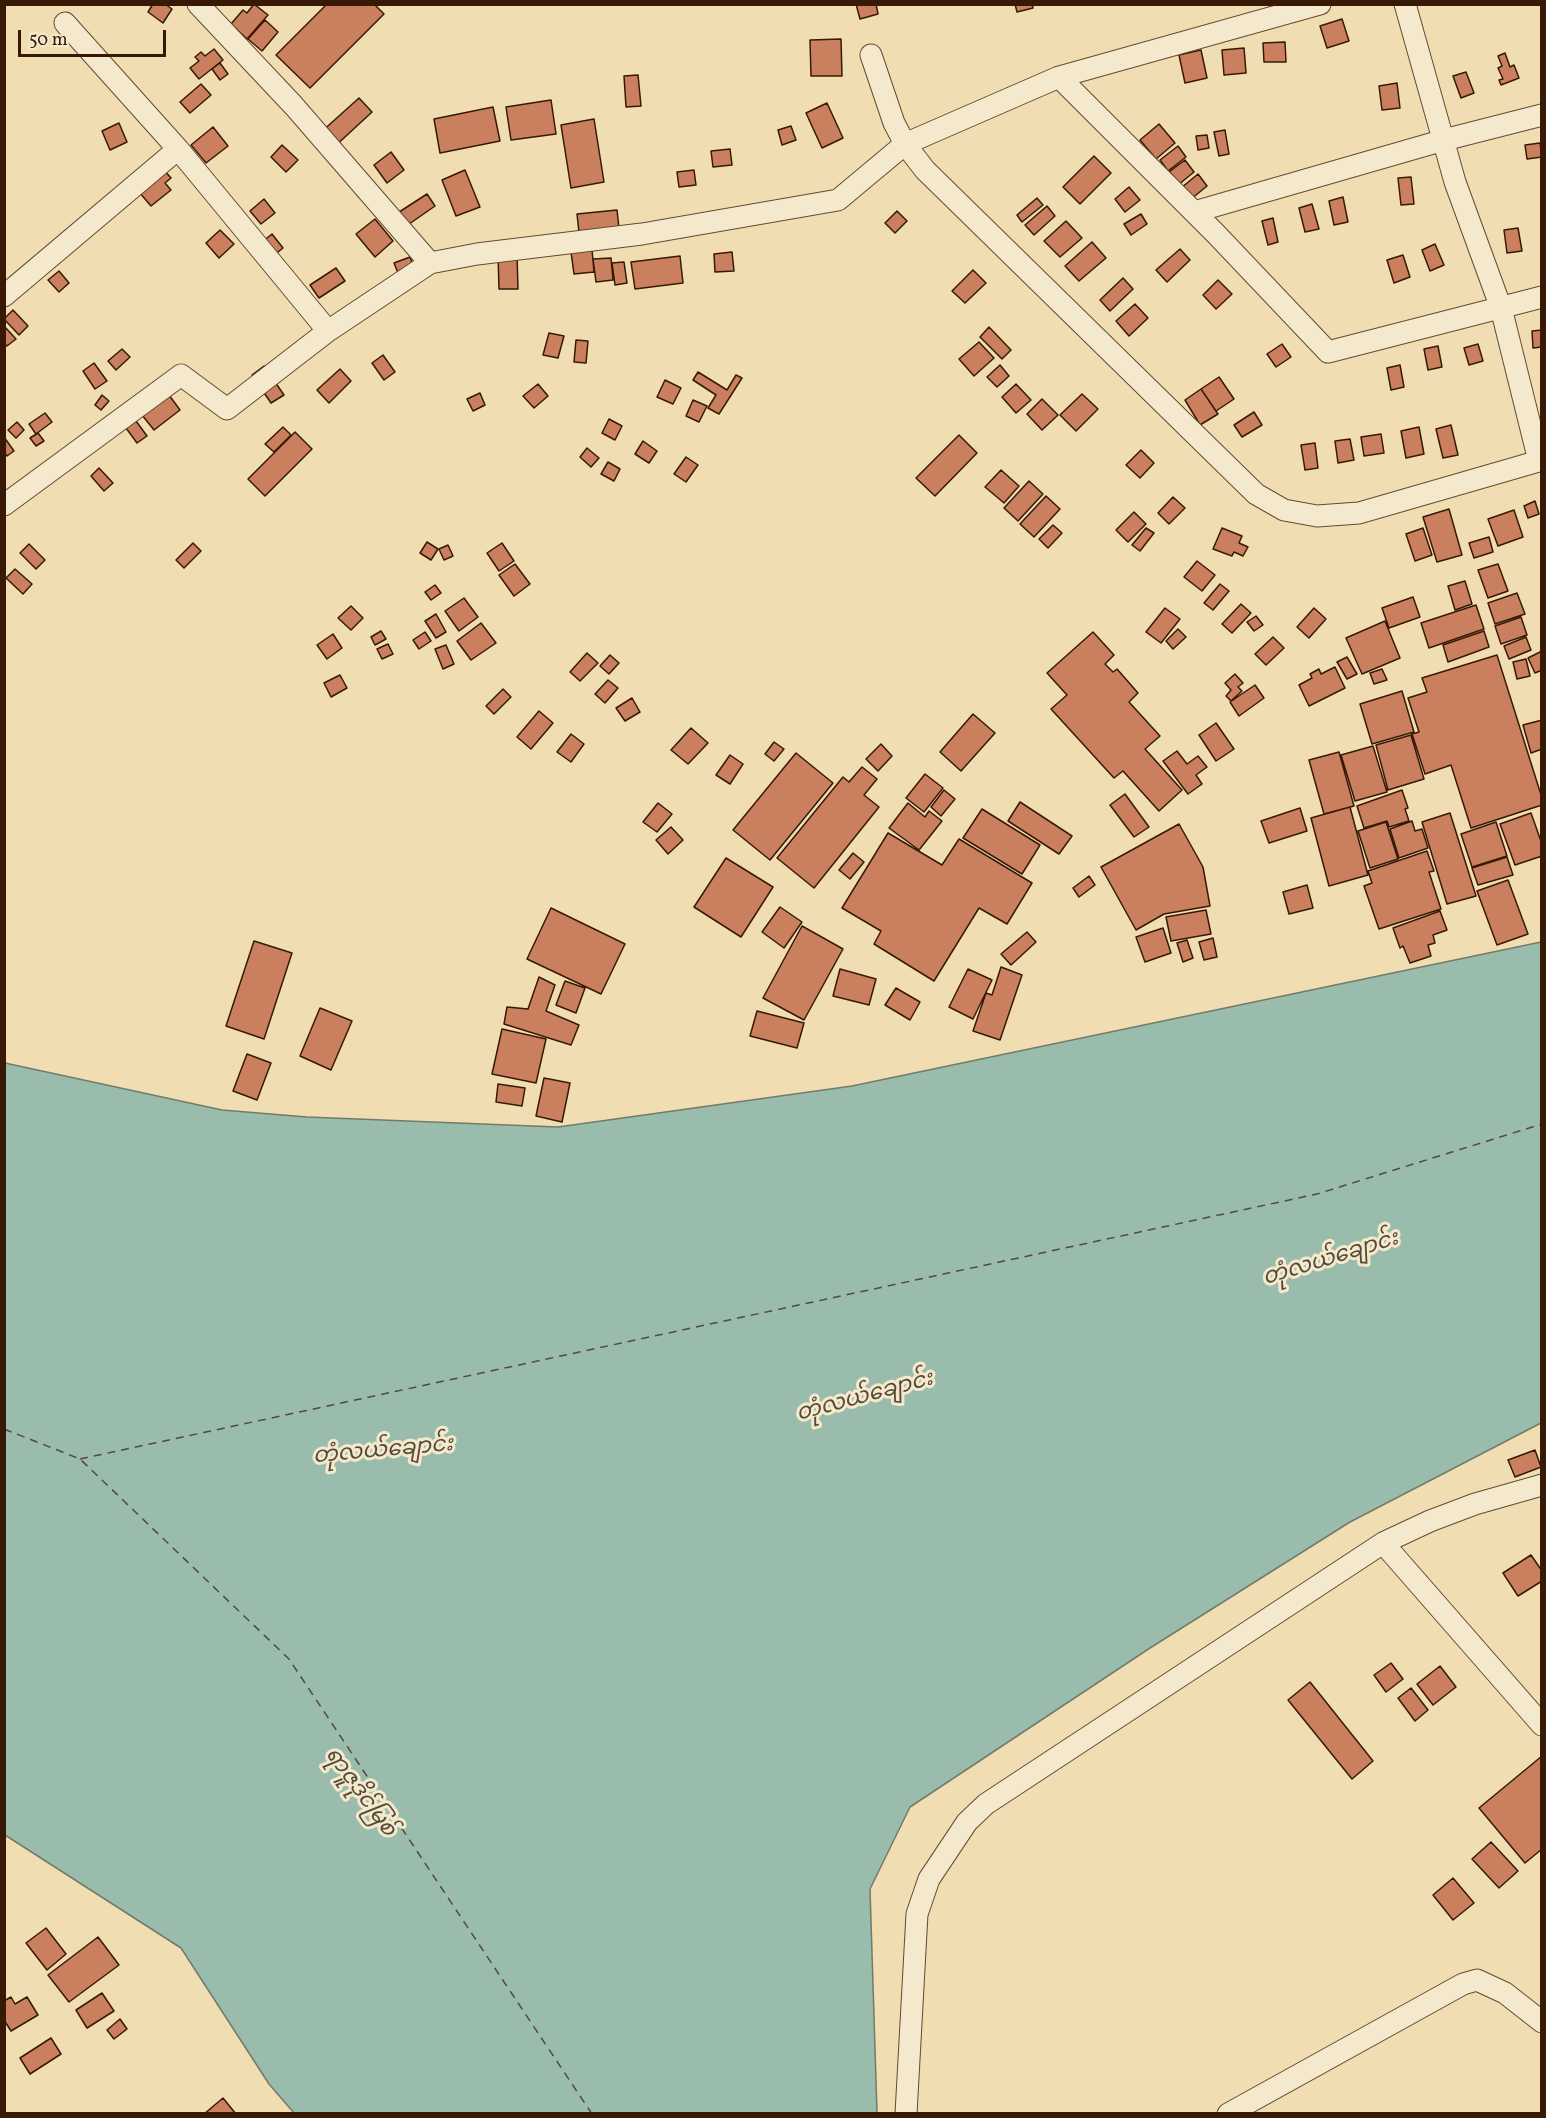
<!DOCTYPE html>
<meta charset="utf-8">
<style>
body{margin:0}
#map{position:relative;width:1546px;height:2118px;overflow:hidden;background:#f0ddb2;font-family:Vollkorn,serif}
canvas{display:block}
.frame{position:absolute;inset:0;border:6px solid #371906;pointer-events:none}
.scale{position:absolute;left:18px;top:30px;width:148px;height:27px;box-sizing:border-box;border:3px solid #371906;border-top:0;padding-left:8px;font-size:18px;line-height:21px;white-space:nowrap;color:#371906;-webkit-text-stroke:4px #f5e9cd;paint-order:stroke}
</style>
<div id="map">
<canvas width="1546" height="2118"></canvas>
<div class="frame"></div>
<div class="scale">50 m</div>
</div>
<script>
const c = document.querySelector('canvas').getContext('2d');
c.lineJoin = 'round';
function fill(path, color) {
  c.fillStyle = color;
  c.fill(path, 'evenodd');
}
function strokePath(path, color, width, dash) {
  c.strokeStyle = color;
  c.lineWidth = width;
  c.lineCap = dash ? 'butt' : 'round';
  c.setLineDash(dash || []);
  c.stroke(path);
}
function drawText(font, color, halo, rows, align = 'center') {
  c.font = font + ' Vollkorn,"Noto Sans Myanmar",serif';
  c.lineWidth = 6;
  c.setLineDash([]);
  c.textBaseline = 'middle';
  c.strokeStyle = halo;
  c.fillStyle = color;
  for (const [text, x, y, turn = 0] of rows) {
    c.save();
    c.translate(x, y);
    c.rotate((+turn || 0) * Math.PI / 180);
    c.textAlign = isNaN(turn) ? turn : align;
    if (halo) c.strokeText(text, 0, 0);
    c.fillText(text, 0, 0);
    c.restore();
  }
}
const water = new Path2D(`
 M1541,942V1423L1350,1522L1150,1648L910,1807L870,1889L877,2113H294L269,2084L181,1948L5,1835V1063L222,1110L307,1117L558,1127L852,1086Z`);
fill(water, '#9abcad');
strokePath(water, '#727b6a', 1.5);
strokePath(new Path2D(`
 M4,1429L80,1459L289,1659L592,2114
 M80,1459L1317,1194L1542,1124`), '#554a38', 1.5, [8, 6]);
const building = new Path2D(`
 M153,4H165L172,9L163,23L148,12Z
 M254,4L268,15L247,39L231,24L243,10L247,13Z
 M327,4H374L384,14L310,88L276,55Z
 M856,4H876L878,14L860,19Z
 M1015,4H1032L1033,8L1017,12Z
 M1342,19L1349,41L1327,48L1320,26Z
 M265,20L278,32L262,51L248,39Z
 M841,39L842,76H811L810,40Z
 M1285,42L1286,62H1264L1263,43Z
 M1244,48L1246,73L1224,75L1222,50Z
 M214,49L223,60L199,79L190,68L199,61L195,57L201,52L205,56Z
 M1201,50L1207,78L1185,83L1179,55Z
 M1505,53L1510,67L1514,65L1519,78L1501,85L1499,80L1503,79L1498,68L1502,66L1498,56Z
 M220,63L228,74L220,80L212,69Z
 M1466,72L1474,93L1461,98L1453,76Z
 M638,75L641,106L626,107L624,76Z
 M1397,83L1400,108L1382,110L1379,86Z
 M201,84L211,95L190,113L180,102Z
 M359,98L372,112L332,149L319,134Z
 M551,100L556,134L511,140L506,107Z
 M827,103L843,138L822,148L806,113Z
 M493,107L500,141L440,153L434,119Z
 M594,119L604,182L571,188L561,125Z
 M119,123L127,142L110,150L102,131Z
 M1159,124L1175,143L1156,159L1140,140Z
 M791,126L796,140L782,145L778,130Z
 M213,127L228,146L206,163L191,145Z
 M1225,130L1229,154L1219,156L1214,132Z
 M1207,135L1209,148L1198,150L1196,136Z
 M1540,143L1542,157L1527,159L1525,145Z
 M282,145L298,160L286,172L271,157Z
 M1178,146L1186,157L1168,171L1160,160Z
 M730,149L732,165L713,167L711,151Z
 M391,152L404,170L387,183L374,165Z
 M1094,156L1111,173L1080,204L1063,187Z
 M1185,160L1194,172L1178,185L1169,172Z
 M164,170L171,178L165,183L171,190L151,206L133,185Z
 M465,170L480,207L456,216L442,180Z
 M694,170L696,185L679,187L677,172Z
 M1198,174L1207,186L1190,200L1181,188Z
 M1411,177L1414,204L1401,205L1398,178Z
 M1129,187L1140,200L1125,212L1115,199Z
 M427,194L435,206L402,229L393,216Z
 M1343,197L1348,222L1334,225L1329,201Z
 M1037,198L1043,205L1022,222L1017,215Z
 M264,199L275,213L261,224L250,211Z
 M1312,204L1319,229L1305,232L1299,208Z
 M1047,206L1055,216L1034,235L1025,225Z
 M617,210L620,237L580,242L577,214Z
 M897,211L907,221L895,233L885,223Z
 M1141,214L1147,224L1131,235L1124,224Z
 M1273,218L1278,242L1268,245L1262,221Z
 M375,219L393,241L375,257L356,234Z
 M1066,221L1082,238L1060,257L1044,241Z
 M1518,228L1522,251L1507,253L1504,230Z
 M220,230L234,244L219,258L206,243Z
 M272,234L283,248L273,256L262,242Z
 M1092,242L1106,258L1079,281L1065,266Z
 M1435,244L1444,265L1430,271L1422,250Z
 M592,249L594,272L574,274L571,252Z
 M1180,249L1190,260L1167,282L1156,270Z
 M732,252L734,271L715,272L714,254Z
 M498,254H517L518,289H499Z
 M1403,255L1410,277L1394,283L1387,260Z
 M680,256L683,283L635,289L631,262Z
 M410,257L414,268L398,273L394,263Z
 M611,258L613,280L596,282L593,259Z
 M624,262L627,283L615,285L612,263Z
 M336,268L345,281L319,298L310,285Z
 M973,270L986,283L965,303L952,291Z
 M59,271L69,283L59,292L48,280Z
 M1123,278L1133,289L1110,311L1100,300Z
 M1218,280L1232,294L1216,309L1203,295Z
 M1135,304L1148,318L1129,336L1116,321Z
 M13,310L28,326L19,335L4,319Z
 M4,326L16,339L7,346L4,343Z
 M989,327L1011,350L1002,359L980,337Z
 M1542,330V347L1533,348L1532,331Z
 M549,333L564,336L558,358L543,355Z
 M576,340L588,341L586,363L574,362Z
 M979,342L994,358L974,376L959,359Z
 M1282,344L1291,357L1276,367L1267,354Z
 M1478,344L1483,361L1469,365L1464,348Z
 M1438,346L1442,367L1428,370L1424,349Z
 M122,349L130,357L116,370L108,361Z
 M383,355L395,372L384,380L372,363Z
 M94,363L107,381L95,389L83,371Z
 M1000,365L1009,376L997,387L987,377Z
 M1400,365L1404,387L1391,390L1387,368Z
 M264,366L284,395L271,403L252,375Z
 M340,369L351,381L329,403L317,390Z
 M698,372L727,390L736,375L742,378L719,414L708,408L716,395L693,380Z
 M1219,377L1234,399L1216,411L1201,389Z
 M665,380L681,388L673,404L657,397Z
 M538,384L548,396L534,408L523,396Z
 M1016,384L1031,400L1016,413L1002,397Z
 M1201,389L1218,414L1200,425L1185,400Z
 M480,393L485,405L473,411L467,399Z
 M1082,394L1098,409L1076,431L1060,415Z
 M102,395L109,401L101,410L95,405Z
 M169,395L180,410L154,430L142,415Z
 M1042,399L1058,415L1042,430L1027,414Z
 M693,400L707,406L699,422L686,416Z
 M1254,412L1262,425L1242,437L1234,425Z
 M45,413L52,422L36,434L29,424Z
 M609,419L622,426L615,440L602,433Z
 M136,421L147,436L137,443L126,428Z
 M17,422L24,430L16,438L8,430Z
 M1451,425L1458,455L1443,458L1436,429Z
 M283,427L291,435L274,452L265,444Z
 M1419,427L1424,454L1406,458L1401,431Z
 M295,432L312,449L265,496L248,479Z
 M38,433L44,441L36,446L30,438Z
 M1381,434L1384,453L1364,456L1361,437Z
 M959,435L977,453L935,496L916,478Z
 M4,437L14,451L7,456L4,452Z
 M1350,439L1354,460L1338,463L1335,441Z
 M643,441L657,451L649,463L635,454Z
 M1315,443L1318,468L1305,470L1301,445Z
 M587,448L599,458L591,467L580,457Z
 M1141,450L1154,463L1140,478L1126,465Z
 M686,457L698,465L686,482L674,474Z
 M608,462L620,469L614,481L601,474Z
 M99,468L113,483L104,491L91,476Z
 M1001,470L1019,486L1004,503L985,487Z
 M1029,481L1043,494L1018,521L1004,508Z
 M1046,496L1060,509L1034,537L1020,524Z
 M1173,497L1185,508L1169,524L1158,513Z
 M1535,501L1539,514L1528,518L1524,506Z
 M1449,509L1462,555L1437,562L1423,517Z
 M1514,510L1523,537L1498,546L1488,519Z
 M1134,512L1146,524L1128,542L1116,530Z
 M1053,525L1062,533L1048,548L1039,539Z
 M1146,528L1154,533L1140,551L1132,545Z
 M1222,528L1242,536L1239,543L1248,547L1243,556L1234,552L1232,556L1213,549Z
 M1423,528L1432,555L1415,561L1406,534Z
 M1489,537L1493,552L1474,558L1469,543Z
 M427,542L438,549L431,560L420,553Z
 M193,543L201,551L184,568L176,560Z
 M502,543L514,561L499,571L487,553Z
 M29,544L45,560L36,569L20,553Z
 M448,545L453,556L444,560L439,549Z
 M1197,561L1215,575L1202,591L1184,577Z
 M515,564L530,584L514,596L499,575Z
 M1498,564L1508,591L1488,598L1478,570Z
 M15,569L32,584L23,594L6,578Z
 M1465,581L1472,604L1455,610L1448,586Z
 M1220,584L1229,591L1213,610L1204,603Z
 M435,585L441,593L431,600L425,592Z
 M1517,593L1525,614L1495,624L1488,603Z
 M1413,597L1420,617L1389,628L1382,608Z
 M464,598L478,617L459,631L445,611Z
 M1241,604L1251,613L1232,633L1222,624Z
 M1476,605L1484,629L1429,648L1421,623Z
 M351,606L363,618L351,630L338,618Z
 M1165,608L1180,619L1161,643L1146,632Z
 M1314,608L1326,619L1309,638L1297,627Z
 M436,614L446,632L436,638L425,621Z
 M1256,616L1263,625L1254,631L1247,622Z
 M1521,617L1527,635L1501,644L1495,626Z
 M1385,621L1400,658L1362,674L1346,638Z
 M481,623L496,643L471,660L457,641Z
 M1178,629L1186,637L1173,649L1166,641Z
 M381,631L386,639L375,645L371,637Z
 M1484,631L1489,647L1448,662L1443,645Z
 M425,632L431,641L419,649L413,640Z
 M1093,632L1114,655L1105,664L1113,672L1117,669L1138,693L1129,702L1160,736L1145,749L1182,790L1159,811L1123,771L1114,778L1051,709L1067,695L1047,673Z
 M333,634L342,648L327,659L317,645Z
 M1273,637L1284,648L1266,665L1255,654Z
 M1526,637L1531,650L1509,659L1504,646Z
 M388,644L393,654L382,659L377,649Z
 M446,645L454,664L443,669L435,649Z
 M1542,651V670L1535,673L1528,658Z
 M587,653L598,663L580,681L570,672Z
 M610,655L619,663L609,674L600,666Z
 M1497,655L1542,798V805L1471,828L1451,765L1425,774L1412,734L1419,732L1408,698L1427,692L1422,678Z
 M1347,657L1357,674L1347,679L1337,662Z
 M1526,659L1530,676L1517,679L1513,662Z
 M1335,667L1345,688L1309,706L1299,685L1312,678L1310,674L1319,669L1321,674Z
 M1382,669L1387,680L1374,684L1370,673Z
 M1235,674L1243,683L1238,687L1242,691L1231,701L1226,696L1231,690L1225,683Z
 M340,675L347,688L331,697L324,683Z
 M608,680L618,688L605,703L595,694Z
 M1255,685L1264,698L1239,716L1230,702Z
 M503,689L511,697L494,714L486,706Z
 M1402,691L1414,732L1372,744L1360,704Z
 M632,698L640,712L625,721L616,708Z
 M539,711L553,723L531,749L517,737Z
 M973,714L995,733L961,771L940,752Z
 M1542,720V749L1531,753L1523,725Z
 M1216,723L1234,749L1216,761L1199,735Z
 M691,728L708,743L688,764L671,750Z
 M571,734L584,744L571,762L557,752Z
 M1411,735L1424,779L1388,790L1376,745Z
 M774,742L784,749L774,761L765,754Z
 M881,744L892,756L878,771L866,759Z
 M1373,746L1387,792L1355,801L1341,755Z
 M1177,751L1187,764L1198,756L1207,767L1196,775L1202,784L1188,794L1163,761Z
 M1339,752L1354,806L1324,814L1309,760Z
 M796,753L833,783L770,860L733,830Z
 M730,755L743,764L730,784L716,775Z
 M862,767L877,779L864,795L879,807L814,888L777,858L843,777L849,782Z
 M925,774L943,788L924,812L906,798Z
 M944,790L955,799L941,816L931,807Z
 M1402,790L1408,808L1405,809L1409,821L1389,827L1387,821L1364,828L1357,806Z
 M1125,794L1149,827L1134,837L1110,805Z
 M1020,802L1072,836L1059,854L1008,821Z
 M658,803L672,814L657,832L643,822Z
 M908,803L925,817L929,811L942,821L919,850L889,828Z
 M1350,807L1368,875L1329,886L1311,818Z
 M1300,808L1307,831L1269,843L1261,821Z
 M982,809L1040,845L1022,874L963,838Z
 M1450,813L1476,896L1447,904L1422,822Z
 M1531,813L1542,844V856L1515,865L1500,824Z
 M1412,821L1415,831L1422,829L1428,848L1399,858L1390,829Z
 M1386,822L1398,859L1370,868L1358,831Z
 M1496,822L1507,856L1472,867L1461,834Z
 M1179,824L1203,867L1210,906L1164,914L1136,930L1101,867Z
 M671,827L683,840L668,854L656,840Z
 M888,833L942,865L959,839L1032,883L1007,924L979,908L934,981L874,944L881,931L842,908Z
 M1427,851L1434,871L1429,872L1441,909L1379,929L1364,886L1372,883L1368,871Z
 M853,853L864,862L850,879L839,870Z
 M1507,857L1513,875L1478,885L1472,868Z
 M726,858L773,887L741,937L694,907Z
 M1089,876L1095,885L1079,897L1073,888Z
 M1508,880L1528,934L1497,945L1477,891Z
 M1307,885L1313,908L1289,914L1283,892Z
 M780,907L802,922L784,948L762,932Z
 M551,908L625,944L601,994L527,959Z
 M1206,910L1211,934L1171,941L1166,917Z
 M1440,911L1447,930L1433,935L1435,943L1428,945L1431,956L1410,963L1403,946L1400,948L1393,928Z
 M802,926L843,949L804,1020L763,998Z
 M1163,928L1171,953L1145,962L1136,937Z
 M1027,932L1036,942L1011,965L1001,954Z
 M1213,938L1217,957L1204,960L1199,942Z
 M1187,940L1193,958L1183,962L1177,943Z
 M254,941L292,953L264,1039L226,1026Z
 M1001,967L1022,975L1000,1040L973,1031L986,993L992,995Z
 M840,969L876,979L869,1005L833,996Z
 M968,969L992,980L973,1019L949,1007Z
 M539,977L555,985L546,1011L579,1025L571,1045L504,1024L507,1007L528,1009Z
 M565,981L585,988L576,1013L556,1005Z
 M896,988L920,1002L910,1020L885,1005Z
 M320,1008L352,1021L331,1070L300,1056Z
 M757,1011L804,1023L797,1048L750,1036Z
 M502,1029L546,1039L536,1083L492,1074Z
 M247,1054L271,1063L257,1100L233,1091Z
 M544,1078L570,1083L562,1122L536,1116Z
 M498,1084L525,1088L522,1106L496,1102Z
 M1535,1450L1541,1467L1515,1477L1508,1460Z
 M1531,1555L1542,1571V1581L1518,1596L1503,1573Z
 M1391,1663L1403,1679L1386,1692L1374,1675Z
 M1440,1666L1456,1687L1433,1705L1417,1684Z
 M1310,1682L1373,1761L1352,1779L1288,1700Z
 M1411,1688L1428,1710L1415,1721L1398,1698Z
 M1542,1756V1849L1525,1863L1479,1808Z
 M1491,1842L1518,1871L1499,1888L1472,1859Z
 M1453,1878L1474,1903L1453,1920L1433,1895Z
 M46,1928L66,1954L47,1970L26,1943Z
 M98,1937L119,1965L69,2002L48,1975Z
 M102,1993L114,2011L87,2028L76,2010Z
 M11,1997L15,2004L27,1997L38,2015L11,2031L4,2020V2001Z
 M120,2019L127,2029L114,2039L107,2030Z
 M51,2038L61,2054L30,2074L20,2058Z
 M223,2098L236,2114H204Z`);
fill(building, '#ca805f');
strokePath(building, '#371906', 1.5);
const minor = new Path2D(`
 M198,4L294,106L430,263
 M1405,4L1455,182L1501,308L1539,461L1542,460
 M65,23L178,149L328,331
 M871,55L894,123L905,144L925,170L1256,494L1284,510L1317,516L1359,513L1539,461
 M1059,77L1216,234L1328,352L1542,297
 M1194,212L1444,140L1542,115
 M4,296L178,149
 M4,505L181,375L227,409L328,331L430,263L477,254L642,234L838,200L905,144L1059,77L1320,4
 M1383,1543L1542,1725
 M906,2114L917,1914L929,1879L967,1822L986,1804L1383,1543L1430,1521L1475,1504L1542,1485
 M1228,2114L1463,1984L1477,1980L1505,1993L1542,2022`);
strokePath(minor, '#654a31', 23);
strokePath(minor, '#f5e9cd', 21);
drawText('italic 22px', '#554a38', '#f5e9cd', [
 ["တုံလယ်ချောင်း",1331,1260,-17],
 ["တုံလယ်ချောင်း",865,1398,-15],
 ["တုံလယ်ချောင်း",383,1452,-5],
 ["ရာဇူဒိုင်မြစ်",359,1793,54]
]);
</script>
